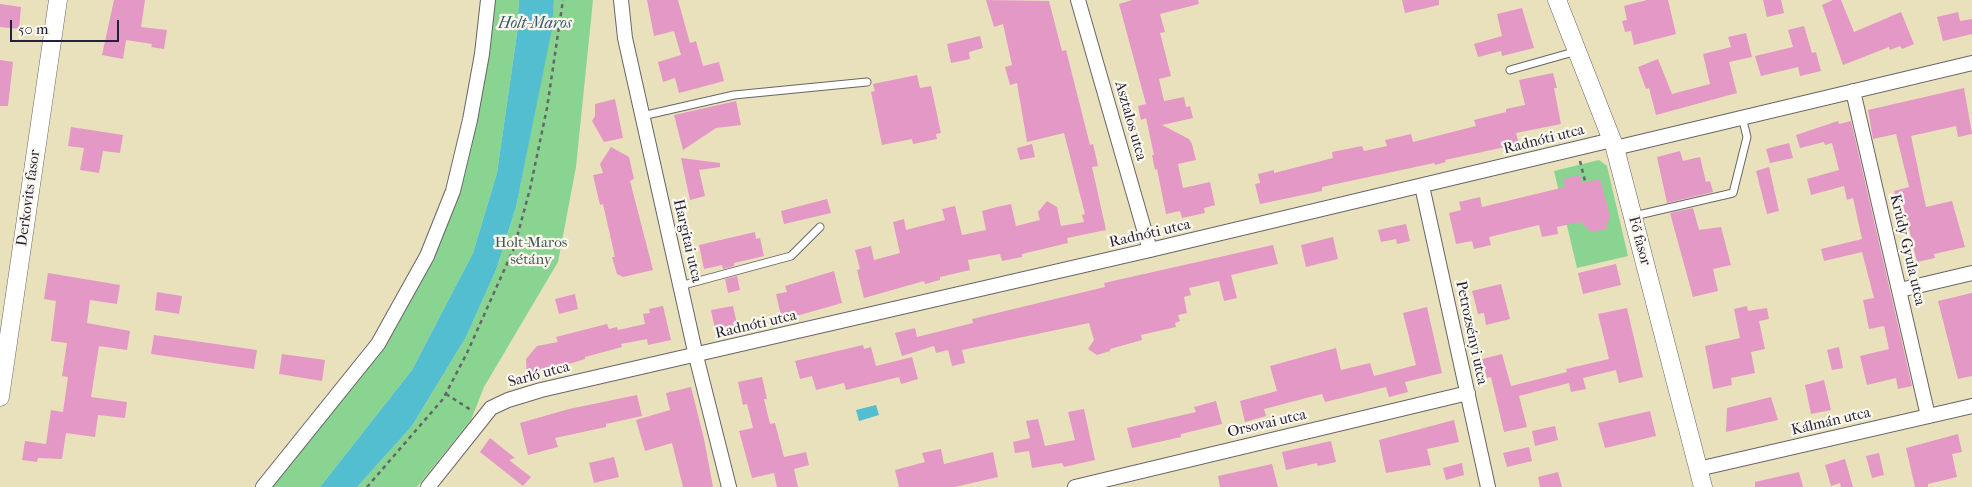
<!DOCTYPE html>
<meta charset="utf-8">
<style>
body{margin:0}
#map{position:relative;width:1972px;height:487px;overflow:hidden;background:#e9e1bc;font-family:"IM FELL French Canon",serif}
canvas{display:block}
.scale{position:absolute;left:10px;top:20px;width:109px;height:22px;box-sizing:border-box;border:2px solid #22223b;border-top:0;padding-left:6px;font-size:15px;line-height:18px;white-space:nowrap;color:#22223b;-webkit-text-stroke:4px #fbf7ec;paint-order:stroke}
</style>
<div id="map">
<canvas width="1972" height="487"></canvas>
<div class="scale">50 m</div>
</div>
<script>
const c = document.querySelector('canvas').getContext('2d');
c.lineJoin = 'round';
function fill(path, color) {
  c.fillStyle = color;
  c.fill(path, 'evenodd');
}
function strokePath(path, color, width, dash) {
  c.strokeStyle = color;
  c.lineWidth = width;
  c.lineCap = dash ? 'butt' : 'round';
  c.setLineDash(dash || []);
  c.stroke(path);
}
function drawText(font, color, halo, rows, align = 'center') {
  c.font = font + ' "IM FELL French Canon",serif';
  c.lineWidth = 4.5;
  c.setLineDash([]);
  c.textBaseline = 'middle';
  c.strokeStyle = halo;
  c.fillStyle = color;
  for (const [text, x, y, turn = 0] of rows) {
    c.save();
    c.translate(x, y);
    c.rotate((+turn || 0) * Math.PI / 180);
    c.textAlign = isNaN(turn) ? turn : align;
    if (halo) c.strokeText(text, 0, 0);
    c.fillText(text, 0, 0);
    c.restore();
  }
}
fill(new Path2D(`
 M488,0H519L517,34L497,173L473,253L412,370L320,487H263L365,360L453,191Z
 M554,0H593L576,167L558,262L484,387L471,420L417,487H357L412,426L466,337L496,270L516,207L551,29Z
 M1599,160L1607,166L1628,256L1577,268L1554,171Z`), '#8ad491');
fill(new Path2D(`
 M519,0H554L552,29L516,207L496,270L466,337L412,426L357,487H320L412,370L473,253L497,173L517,34Z
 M876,405L879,415L859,421L856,410Z`), '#54bed1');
fill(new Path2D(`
 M114,0H145L141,27L167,30L164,49L151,47L152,44L126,40L123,59L102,55Z
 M647,0H678L690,43L696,41L703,66L719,62L724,81L679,93L675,78L663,82L658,62L681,55L674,31L654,36Z
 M986,0L1049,1L1062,51L1066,50L1090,145L1093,144L1098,166L1092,167L1106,230L1067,238L1068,243L1022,254V257L1002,261L1000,254L968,260L970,270L940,277V280L925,284L924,281L864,298L857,270L860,269L855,250L871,246L874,260L900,253L893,222L904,219L906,230L945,220L942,209L955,206L962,235L986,230L982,211L997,207L1011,204L1016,226L1040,220L1038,212L1047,201L1057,207L1061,226L1084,222L1082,215L1085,214L1064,133L1027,142L1017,83L1010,85L1005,67L1012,65L1003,24L994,27Z
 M1132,0H1198L1199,4L1160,14L1165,32L1160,33L1171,76L1159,79L1164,101L1184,97L1186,107L1190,106L1193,118L1162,125L1189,139L1192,144L1196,160L1178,164L1183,188L1210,182L1215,205L1204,208L1205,213L1182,218L1180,211L1166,214L1157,169L1155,170L1152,155H1154L1146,118L1141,120L1138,106L1146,104L1119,4Z
 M1402,0H1439V5L1405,13Z
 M1647,0H1668L1676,34L1634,45L1631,31L1625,32L1622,21L1627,20L1624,6Z
 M1763,0H1781L1784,13L1767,17Z
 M1833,0H1841L1854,32L1901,12L1914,44L1902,49L1900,46L1890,50L1889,47L1843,65L1822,5Z
 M0,4L21,7L19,29L0,27Z
 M1522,8L1534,48L1502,56L1501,51L1478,57L1474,44L1502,36L1497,14Z
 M1958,12L1960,21L1972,19V34L1943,41L1937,17Z
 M1804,26L1812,53L1816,52L1821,71L1800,76L1798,67L1761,76L1755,56L1793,47L1788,30Z
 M1746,33L1752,57L1729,62L1737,93L1656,115L1649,88L1646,89L1638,67L1658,59L1672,94L1710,84L1703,54L1731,47L1728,37Z
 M980,36L983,48L969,52L970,59L951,63L947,44Z
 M0,60L13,62L8,106H0Z
 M1553,73L1557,88H1554L1561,124L1516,133L1519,144L1445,160L1446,162L1435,165L1434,163L1322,187V191L1260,204L1255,184L1260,183L1258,174L1274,170V173L1333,158L1332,152L1362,146L1364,151L1387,146L1385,140L1411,134L1413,142L1476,126L1474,120L1506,112V109L1525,105L1519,80Z
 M917,75L920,88L931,86L941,133L936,134L937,139L913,144L912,139L882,145L871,92L875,91L873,84Z
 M1964,88L1972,134L1958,137L1956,126L1911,136L1926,207L1952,201L1965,247L1934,254L1935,258L1917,262L1903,204L1898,205L1894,191L1909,187L1896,134L1873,139L1868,110Z
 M615,99L623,138L604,142L592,121L595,116V104Z
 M736,101L741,125L716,128L683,150L674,115Z
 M1838,121L1839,124L1851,121L1912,386L1898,389L1896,378L1867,385L1860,356L1889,349L1884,326L1869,329L1863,300L1874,298L1862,252L1824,261L1821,249L1862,239L1853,198L1847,200L1844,186L1811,195L1807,179L1839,170L1832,143L1825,145L1824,142L1800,148L1796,135Z
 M71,127L123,135L120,153L103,151L99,173L80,170L84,148L68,146Z
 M1789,143L1793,158L1770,163L1766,149Z
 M1032,144L1035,157L1020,160L1017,148Z
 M611,147L629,157L634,179L630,181L653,270L623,277L617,274L612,257H615L603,204L600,205L593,175L603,173L600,164Z
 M1680,151L1683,161L1700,157L1706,182L1710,181L1713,192L1667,203L1657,157Z
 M681,158L720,163V167L699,170L705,196L690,200Z
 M1769,167L1779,211L1767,214L1756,171Z
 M1580,175L1582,183L1600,179L1610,216L1606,229L1591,232L1581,222L1557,227L1558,234L1542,237L1539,225L1489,237L1491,245L1474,249L1472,241L1456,244L1449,213L1461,210L1459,202L1480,197L1482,207L1565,187L1563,179Z
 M827,199L831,213L784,224L781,211Z
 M1693,208L1699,230L1721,227L1731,265L1713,269L1718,291L1693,297L1670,213Z
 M1406,224L1410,241L1397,244L1396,239L1381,242L1378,230Z
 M755,232L756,239L760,238L764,256L734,263V266L723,269L722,265L704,269L699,245Z
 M1333,237L1338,259L1306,267L1301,245Z
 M1273,245L1278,264L1231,275L1237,298L1224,301L1219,281L1189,288L1191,295L1184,297L1187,313L1178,315L1180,321L1175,323L1176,327L1141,335L1142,340L1110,349V351L1097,355L1088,349L1094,340L1089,323L962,350L965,363L952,366L948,350L936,353L934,346L902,356L895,333L915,328L917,337L973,323L972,319L1105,287L1104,283Z
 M1616,264L1621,285L1583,294L1578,273Z
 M834,271L842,303L782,320L776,294L787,292L785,286Z
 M48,273L120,285L117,304L90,300L87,323L130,331L127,350L99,346L91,397L127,402L125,418L98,415L95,437L66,433L62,459L38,458L37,462L22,460L25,441L46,444L51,410L63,412L68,377L62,376L67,343L51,341L56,301L44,299Z
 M737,276L740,290L728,293L725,279Z
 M1501,284L1510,319L1486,325L1484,313L1478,314L1472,291Z
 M157,292L182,296L179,314L155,310Z
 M1972,293V376L1958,379L1938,301Z
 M575,294L578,309L559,314L555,299Z
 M663,306L671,340L648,345L647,339L621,344L622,347L585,357V359L527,377L526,359L537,346L558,342L556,337L607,324L609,329L617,327L618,330L645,324L643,314L650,313L649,309Z
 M733,306L737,324L715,329L711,310Z
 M1747,306L1748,311L1767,308L1769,319L1759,321L1765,349L1751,352L1755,373L1731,378L1732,385L1713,389L1705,346L1740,338L1734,309Z
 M1427,307L1442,373L1405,382L1408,392L1389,397L1386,387L1325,402L1322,394L1264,409L1266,416L1245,422L1240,401L1277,391L1270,366L1336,348L1341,370L1370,363L1374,376L1416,365L1403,313Z
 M1627,308L1643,377L1619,383L1616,370L1583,378L1586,389L1571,392L1569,383L1519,396L1527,427L1504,432L1491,377L1487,378L1482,359L1502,354L1511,386L1567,372L1566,369L1609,359L1598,314Z
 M154,335L257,350L254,369L151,354Z
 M863,345L864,349L871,347L876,366L912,357L918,379L901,384L899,377L846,390L844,383L816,390L812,376L800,379L795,361Z
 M1839,347L1843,368L1832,370L1827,350Z
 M282,354L325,360L322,381L279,374Z
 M762,377L767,399H764L770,424L775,423L784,457L806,452L809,465L794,469L798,487H777L774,473L752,478L739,431L753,428L747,404L743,405L738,382Z
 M1824,380L1831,410L1811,414L1805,385Z
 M691,387L704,439L713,487H683L672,443L645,451L636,420L670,410L666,393Z
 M637,395L642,416L606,424V427L555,438L558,447L528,455L520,423L569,409Z
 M1771,397L1778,420L1726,432L1727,408Z
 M1216,401L1222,424L1181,434V437L1132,448L1127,428L1196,412L1194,407Z
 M1084,409L1095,460L1064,467L1062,463L1032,468L1029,451L1015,453L1013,442L1030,438L1026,421L1038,419L1045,446L1075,440L1068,412Z
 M1650,411L1656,436L1605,448L1598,423Z
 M1454,420L1459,442L1427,449L1431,465L1386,473L1379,440Z
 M1555,426L1558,440L1535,446L1532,431Z
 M1958,434L1962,452L1952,454L1957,477L1928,484V487H1915L1906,448Z
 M490,438L515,458L509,460L531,477L523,486L480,452Z
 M1331,441L1336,462L1318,466L1317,463L1286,470L1282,452Z
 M1529,447L1532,461L1507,467L1503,453Z
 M941,449L944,464L993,452L998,477L955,487H899L895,470L925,462L922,453Z
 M1879,453L1884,475L1872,478L1866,456Z
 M614,457L619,477L594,483L589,463Z
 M1845,459L1853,487H1841L1840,483L1831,486L1825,465Z
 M1462,463L1464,475L1446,480L1443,468Z
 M1272,464L1278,487H1220L1218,476Z
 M1558,472L1562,487H1540L1538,477Z
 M1799,472L1803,487H1755V482Z`), '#e498c6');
const service = new Path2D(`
 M1510,70L1577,51
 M642,116L734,95L867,82
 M1634,216L1733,193L1747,137L1742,117
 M680,286L791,256L820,227`);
const minor = new Path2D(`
 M621,0L625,38L696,356L729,487
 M1078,0L1150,250
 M1853,91L1928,416
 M1615,148L1972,63
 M1422,186L1488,487
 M1900,290L1972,273
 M1698,469L1972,406
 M263,487L378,344L427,256L453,191L470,120L482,54L488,0
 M428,487L491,408L508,400L541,390L1150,250L1612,140
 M1075,487L1468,393`);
const tertiary = new Path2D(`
 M1557,0L1615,148L1703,487
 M0,397L58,0`);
strokePath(service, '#686568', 9);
strokePath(minor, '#686568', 16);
strokePath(tertiary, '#686568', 19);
strokePath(new Path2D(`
 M1580,161L1585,181
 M446,394L471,410
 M367,487L443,399L467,353L514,248L530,189L547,108L563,0`), '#686568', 2.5, [4, 4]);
strokePath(service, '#fff', 7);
strokePath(minor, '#fff', 14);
strokePath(tertiary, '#fff', 18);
drawText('15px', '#22223b', '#fbf7ec', [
 ["Asztalos utca",1130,121,74],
 ["Radnóti utca",1544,140,-14],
 ["Derkovits fasor",29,198,-82],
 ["Radnóti utca",1150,234,-13],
 ["Hargitai utca",687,241,77],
 ["Fő fasor",1639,241,75],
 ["Krúdy Gyula utca",1907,250,77],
 ["Radnóti utca",756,325,-13],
 ["Petrozsényi utca",1471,333,78],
 ["Sarló utca",539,375,-15],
 ["Kálmán utca",1831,422,-13],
 ["Orsovai utca",1267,424,-13]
]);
drawText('15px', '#415755', '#fbf7ec', [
 ["Holt-Maros",531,243],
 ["sétány",531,260]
]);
drawText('italic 16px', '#345970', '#fbf7ec', [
 ["Holt-Maros",535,24]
]);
</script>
